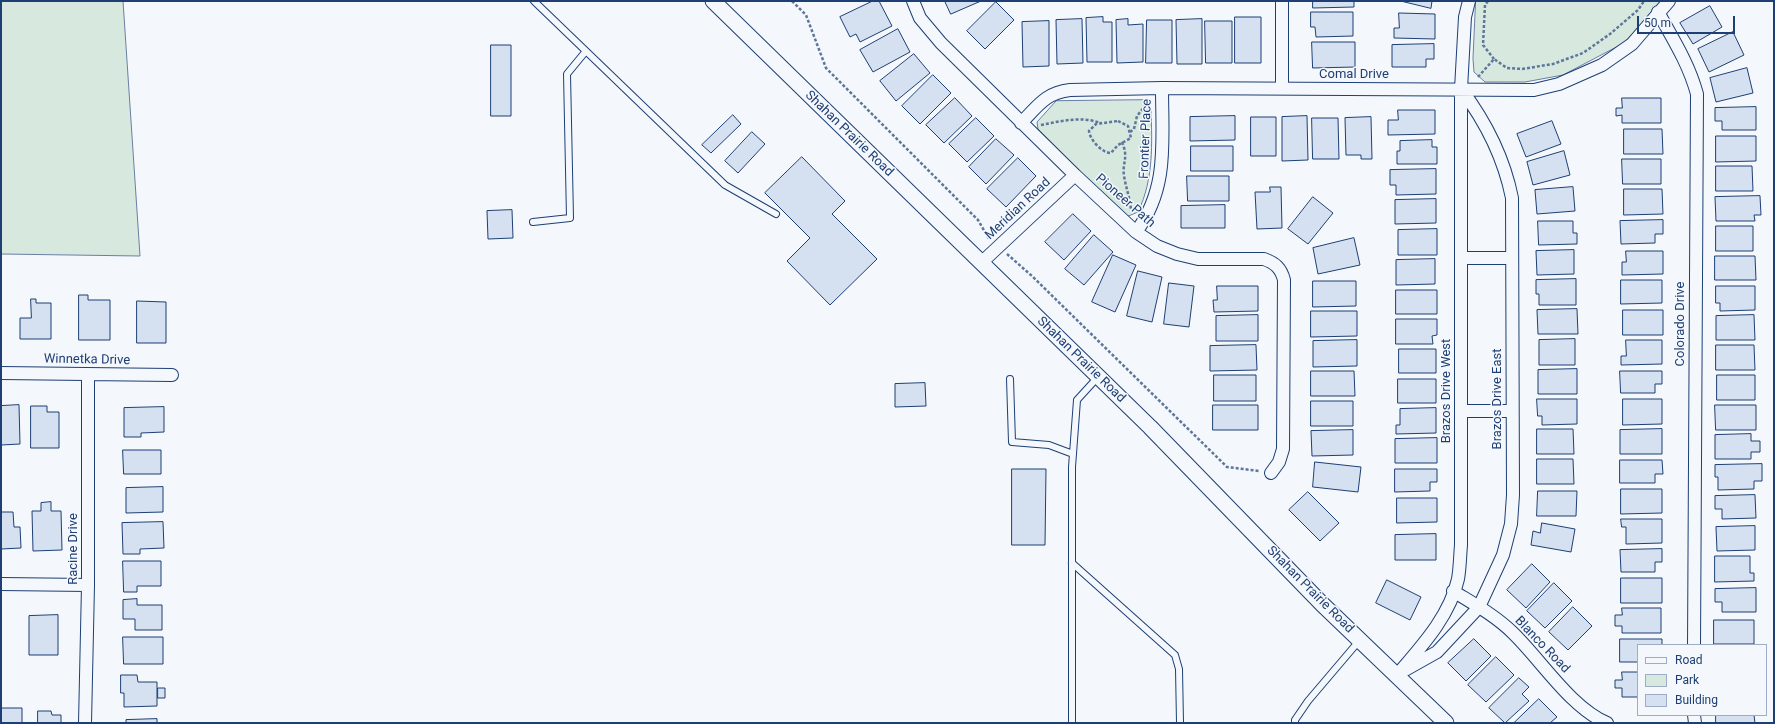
<!DOCTYPE html>
<style>
body{margin:0}
#map{position:relative;width:1775px;height:724px;overflow:hidden;background:#f4f7fb;font-family:Roboto,sans-serif}
canvas{display:block}
.frame{position:absolute;inset:0;border:2px solid #1d3f73;pointer-events:none}
.legend{position:absolute;left:1637px;top:644px;width:130px;height:72px;box-sizing:border-box;background:#f4f7fb;border:1px solid #9eadc5;margin:0;padding:5px 7px;list-style:none;font-size:12px;color:#1d3f73}
.legend li{display:flex;align-items:center;gap:8px;height:20px}
.legend b{width:20px;border:1px solid #9eadc5}
.scale{position:absolute;left:1637px;top:16px;width:98px;height:18px;box-sizing:border-box;border:2px solid #1d3f73;border-top:0;padding-left:5px;font-size:12px;line-height:14px;white-space:nowrap;color:#1d3f73;-webkit-text-stroke:3px #f4f7fb;paint-order:stroke}
</style>
<div id="map">
<canvas width="1775" height="724"></canvas>
<div class="frame"></div>
<ul class="legend">
<li><b style="height:5px;background:#f4f7fb"></b>Road</li>
<li><b style="height:11px;background:#d7e8df"></b>Park</li>
<li><b style="height:11px;background:#d5e0f0"></b>Building</li>
</ul>
<div class="scale">50 m</div>
</div>
<script>
const c = document.querySelector('canvas').getContext('2d');
c.lineJoin = 'round';
function fill(path, color) {
  c.fillStyle = color;
  c.fill(path, 'evenodd');
}
function strokePath(path, color, width, dash) {
  c.strokeStyle = color;
  c.lineWidth = width;
  c.lineCap = dash ? 'butt' : 'round';
  c.setLineDash(dash || []);
  c.stroke(path);
}
function drawText(font, color, halo, rows, align = 'center') {
  c.font = font + ' Roboto,sans-serif';
  c.lineWidth = 3;
  c.setLineDash([]);
  c.textBaseline = 'middle';
  c.strokeStyle = halo;
  c.fillStyle = color;
  for (const [text, x, y, turn = 0] of rows) {
    c.save();
    c.translate(x, y);
    c.rotate((+turn || 0) * Math.PI / 180);
    c.textAlign = isNaN(turn) ? turn : align;
    if (halo) c.strokeText(text, 0, 0);
    c.fillText(text, 0, 0);
    c.restore();
  }
}
const green = new Path2D(`
 M1,1H123L140,256L1,254Z
 M1476,1H1662L1624,43L1563,75L1525,82H1485L1474,72L1473,59Z
 M1144,100L1151,108C1152,143 1154,179 1138,212L1126,217L1038,129L1037,122L1056,101Z`);
fill(green, '#d7e8df');
strokePath(green, '#687fa3', 1);
const building = new Path2D(`
 M873,1H879L892,26L860,42L856,34L850,37L840,17Z
 M945,1H981L951,14Z
 M1313,1H1354V7L1313,8Z
 M1401,1H1432L1431,8Z
 M996,2L1014,20L985,49L967,31Z
 M1710,6L1722,27L1693,44L1680,23Z
 M1311,12H1353V36L1316,37L1315,27H1311Z
 M1399,13L1435,14V39L1394,38V28H1399Z
 M1103,17V22H1112V62H1087L1086,18Z
 M1235,17H1261V63H1235Z
 M1082,19L1083,63L1057,64L1056,20Z
 M1128,19V25L1143,24V62L1117,63L1116,20Z
 M1202,19V64H1177L1176,20Z
 M1147,20H1172V63H1146Z
 M1049,21V66L1023,67L1022,22Z
 M1205,21H1232V63H1206Z
 M898,29L910,52L873,72L860,50Z
 M1733,32L1744,55L1709,72L1698,49Z
 M1312,42H1355V67L1313,68Z
 M1434,44V59H1426V67H1392V45Z
 M491,45H511V116H491Z
 M914,54L930,73L896,101L880,81Z
 M1747,68L1753,93L1716,102L1710,78Z
 M933,75L951,93L920,124L902,106Z
 M955,98L972,116L944,143L926,125Z
 M1622,98H1661V123H1622V115L1616,116V108H1622Z
 M1756,107V130H1722V121H1715V108Z
 M1398,110H1435V134L1388,135V120H1398Z
 M733,115L741,124L711,153L702,145Z
 M1235,116V140L1190,141V117Z
 M1307,116L1308,160L1282,161V117Z
 M1251,117H1276V156H1251Z
 M1371,117L1372,159H1361V155H1346L1345,118Z
 M976,118L994,136L967,162L949,144Z
 M1312,118H1338L1339,159H1313Z
 M1552,121L1561,144L1526,157L1517,134Z
 M1624,129H1662L1663,154H1624Z
 M752,132L765,144L738,173L725,161Z
 M1716,136H1756V161L1716,162Z
 M996,139L1014,155L986,184L969,167Z
 M1432,140V147H1437V164H1397V151H1400V141Z
 M1191,146H1233V171H1191Z
 M1564,151L1570,175L1533,185L1527,162Z
 M802,157L845,201L832,214L877,259L830,305L787,261L810,238L765,193Z
 M1018,158L1036,176L1006,207L987,189Z
 M1622,159H1661V184H1623Z
 M1716,166H1752L1753,191H1716Z
 M1436,169V194L1396,195V185H1390V170Z
 M1187,176H1229V201H1188Z
 M1270,187H1281L1282,228L1257,229L1255,192H1270Z
 M1573,187L1575,211L1537,214L1535,190Z
 M1624,189H1662L1663,214L1624,215Z
 M1760,196L1761,215H1754L1755,221H1716L1715,197Z
 M1313,197L1333,213L1308,244L1288,229Z
 M1436,199V223L1395,224V200Z
 M1225,205V228H1181V206Z
 M512,210L513,238L488,239L487,211Z
 M1073,214L1091,231L1064,260L1045,242Z
 M1663,220V234H1655V243L1621,244L1620,221Z
 M1538,221H1573V233H1577V244L1539,245Z
 M1716,226H1753V251H1716Z
 M1437,229V255H1398V230Z
 M1094,235L1113,252L1084,285L1065,269Z
 M1354,238L1360,265L1318,274L1313,248Z
 M1574,250V274L1537,275L1536,251Z
 M1626,251H1663V274L1622,275V262H1626Z
 M1113,255L1136,265L1115,312L1092,302Z
 M1715,256H1755L1756,280H1715Z
 M1435,259V284L1396,285V260Z
 M1138,271L1162,277L1152,322L1127,316Z
 M1576,279V305H1539V294H1536V280Z
 M1621,280H1662V303L1621,304Z
 M1313,281H1356V306L1313,307Z
 M1169,283L1194,286L1189,327L1164,324Z
 M1217,286H1258V311L1214,312L1213,300H1217Z
 M1716,286H1755V310L1720,311V303H1716Z
 M1396,290H1437V314H1396Z
 M79,295H88V300H110V340H79Z
 M31,299H36V303H51V339H20V318H31Z
 M137,301L166,302V343H137Z
 M1577,309L1578,334H1538L1537,310Z
 M1623,310H1663V335H1623Z
 M1311,311H1357V336L1311,337Z
 M1258,315V341H1216V316Z
 M1754,315L1755,340H1716V316Z
 M1396,319H1437V335L1432,336L1433,344H1396Z
 M1575,339V365H1539V340Z
 M1357,340V366L1313,367V341Z
 M1626,340H1662V364L1621,365V356H1626Z
 M1256,345L1257,370L1210,371V346Z
 M1716,345H1754L1755,370H1716Z
 M1399,349H1436V373H1399Z
 M1577,369V394H1538V370Z
 M1311,371H1354L1355,396H1311Z
 M1620,371H1662V384H1655V393H1621Z
 M1214,375H1256V401H1214Z
 M1717,375H1755V400H1717Z
 M1398,379H1436V403H1398Z
 M925,383L926,406L895,407V384Z
 M1537,399H1577V424L1542,425V416H1538Z
 M1623,399H1662V424L1623,425Z
 M1311,401H1353V426H1311Z
 M19,405L20,444L1,445V406Z
 M1213,405H1258V430H1213Z
 M1715,405H1756V430H1716Z
 M31,406H47V412H59V448H31Z
 M164,407V432L141,433V437H124V408Z
 M1436,408V433L1396,434V425H1400V409Z
 M1537,429H1573L1574,454H1537Z
 M1662,429V454H1620V430Z
 M1353,430V455L1312,456L1311,431Z
 M1751,434V441H1760V452H1751V459H1715V435Z
 M1437,438V463H1395V439Z
 M123,450H161V474H124Z
 M1537,459H1573L1574,484H1537Z
 M1620,460H1662L1663,474H1655V483H1620Z
 M1315,462L1361,467L1358,492L1313,487Z
 M1762,464V481H1754V489L1718,490V477H1715V465Z
 M1012,469H1046L1045,545H1012Z
 M1395,469H1437V482H1430V491L1395,492Z
 M163,487V512L126,513V488Z
 M1621,489H1662V513L1621,514Z
 M1538,491H1577L1576,516H1537Z
 M1308,492L1339,523L1320,541L1289,510Z
 M1755,495L1756,518L1722,519V509H1715V496Z
 M1397,498H1437V522L1397,523Z
 M51,502V511H61L62,550L33,551L32,511H41V503Z
 M1,512H13L14,527H20L21,548L1,549Z
 M1621,519H1662V543L1626,544V527H1622Z
 M163,522L164,548L140,549V554H123L122,523Z
 M1542,523L1575,529L1571,552L1531,545L1533,531L1540,533Z
 M1755,526V550L1717,551L1716,527Z
 M1436,534V560H1395V535Z
 M1662,549V562H1655V572H1621L1620,550Z
 M1715,556H1750V573H1754V581L1715,582Z
 M123,561H161V586H137V592H124Z
 M1532,564L1550,582L1526,608L1507,590Z
 M1621,578H1662V603H1621Z
 M1387,580L1421,597L1410,620L1376,603Z
 M1554,583L1572,601L1545,628L1527,611Z
 M1756,588V612H1722V602H1715V589Z
 M137,599V605H162V630H135V619H123V600Z
 M1573,607L1592,626L1568,650L1549,632Z
 M1622,608H1661V633H1622V626H1615V615H1622Z
 M58,615V655H29V616Z
 M1714,620H1754V644H1714Z
 M123,637H163V664H124Z
 M1474,639L1491,656L1466,681L1448,663Z
 M1620,639H1662V645H1638V662H1620Z
 M1496,657L1514,675L1486,702L1468,685Z
 M1622,672H1638V697H1622V688H1615V680H1622Z
 M121,675H137L138,682H157V706L124,707V693H121Z
 M1519,678L1529,687L1522,694L1529,701L1505,723L1489,708Z
 M158,688H165V698H158Z
 M1539,699L1557,717L1550,723H1514Z
 M1,708H22V723H1Z
 M38,711H51L52,715H61V723H38Z
 M1716,715H1754L1755,723H1716Z
 M157,719V723H126V720Z`);
fill(building, '#d5e0f0');
strokePath(building, '#1d3f73', 1);
const service = new Path2D(`
 M534,1L725,185L776,214
 M533,222L570,218L567,74L586,51
 M1010,379L1012,442L1049,445L1073,454
 M1072,563L1175,655L1179,669L1180,723
 M1072,723V467L1077,400L1098,377
 M1295,723V720L1308,701L1359,641`);
const minor = new Path2D(`
 M913,1L920,18L941,43L1075,175L1136,232L1157,246L1177,254L1198,259H1264C1275,263 1281,268 1284,280L1283,449L1279,462L1271,473
 M1282,1V88
 M1658,12C1673,39 1689,64 1697,94L1694,645
 M1021,123C1038,106 1045,93 1070,90L1162,88L1534,90L1559,84L1602,65L1632,44L1669,1
 M1136,232C1169,188 1162,141 1162,88
 M1462,258H1512
 M981,263L1075,175
 M1,373L172,375
 M1461,411H1512
 M1,584L88,585
 M1453,591C1474,604 1496,616 1513,633C1541,660 1571,708 1607,723
 M1405,670L1437,652L1479,607L1503,555L1511,524L1513,495L1512,198C1504,158 1486,122 1461,89
 M1397,675C1421,647 1450,616 1458,579C1460,568 1460,556 1461,545V89L1465,17L1469,1
 M1694,715L1695,723
 M85,723L88,585V375`);
const tertiary = new Path2D(`
 M713,1L1150,427L1322,604L1446,723`);
strokePath(service, '#1d3f73', 8);
strokePath(minor, '#1d3f73', 14);
strokePath(tertiary, '#1d3f73', 17);
strokePath(new Path2D(`
 M792,1L806,15L826,68L978,220L989,239
 M1488,1L1485,5L1483,45L1494,59
 M1478,77L1494,59L1507,68L1522,69L1553,64L1583,53L1610,34L1638,10L1644,1
 M1118,121L1128,126L1131,138L1118,145L1111,153C1102,153 1090,140 1089,131L1096,124Z
 M1041,125C1061,121 1081,116 1101,123
 M1130,132L1134,129L1137,116L1148,102
 M1122,142C1129,158 1122,162 1124,176C1126,188 1130,198 1131,210
 M1007,254L1032,276L1227,467L1259,471`), '#5e769c', 2.5, [3, 2]);
strokePath(service, '#f4f7fb', 6);
strokePath(minor, '#f4f7fb', 12);
strokePath(tertiary, '#f4f7fb', 15);
drawText('13px', '#1d3f73', '#f4f7fb', [
 ["Comal Drive",1354,75],
 ["Shahan Prairie Road",849,134,44],
 ["Frontier Place",1146,139,-88],
 ["Pioneer Path",1125,201,41],
 ["Meridian Road",1018,209,-43],
 ["Colorado Drive",1681,324,-90],
 ["Winnetka Drive",87,360,1],
 ["Shahan Prairie Road",1081,360,44],
 ["Brazos Drive West",1447,391,-90],
 ["Brazos Drive East",1498,399,-90],
 ["Racine Drive",74,549,-90],
 ["Shahan Prairie Road",1310,590,45],
 ["Blanco Road",1542,645,46]
]);
</script>
